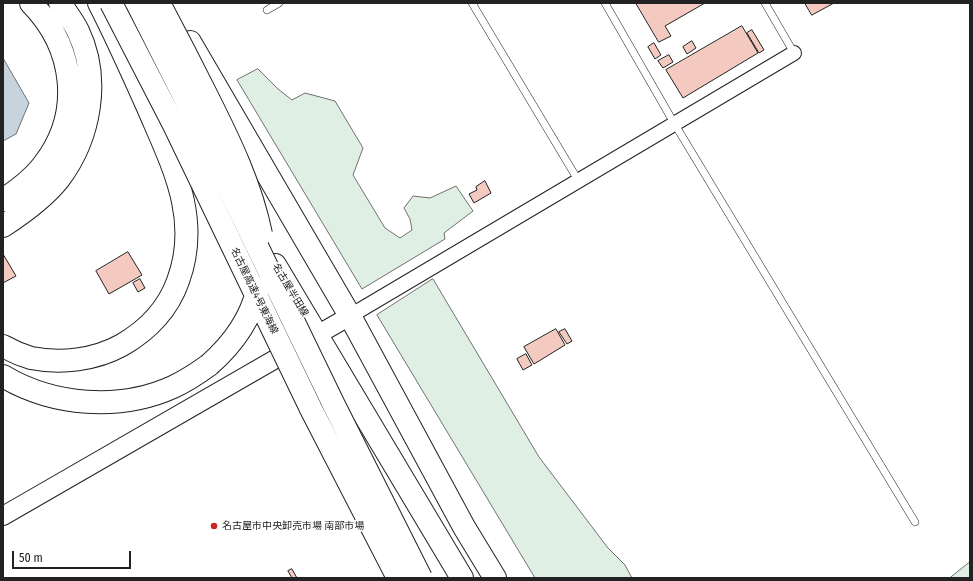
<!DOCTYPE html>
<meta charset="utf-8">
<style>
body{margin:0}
#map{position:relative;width:973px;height:581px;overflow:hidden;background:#fff;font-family:"Fira Sans Condensed",sans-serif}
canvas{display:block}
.frame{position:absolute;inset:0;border:4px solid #222;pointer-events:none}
.scale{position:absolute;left:12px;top:551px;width:119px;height:18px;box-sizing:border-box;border:2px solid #222;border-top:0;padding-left:5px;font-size:12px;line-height:14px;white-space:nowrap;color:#222;-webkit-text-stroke:3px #fff;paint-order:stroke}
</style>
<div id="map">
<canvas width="973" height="581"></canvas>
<div class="frame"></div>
<div class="scale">50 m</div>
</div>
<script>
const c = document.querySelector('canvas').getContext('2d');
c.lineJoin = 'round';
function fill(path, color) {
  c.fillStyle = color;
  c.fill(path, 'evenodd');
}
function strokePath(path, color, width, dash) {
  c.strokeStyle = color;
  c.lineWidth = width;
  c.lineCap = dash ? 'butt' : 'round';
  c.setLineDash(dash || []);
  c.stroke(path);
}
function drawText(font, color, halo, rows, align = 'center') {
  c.font = font + ' "Fira Sans Condensed","Noto Sans JP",sans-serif';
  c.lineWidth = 3;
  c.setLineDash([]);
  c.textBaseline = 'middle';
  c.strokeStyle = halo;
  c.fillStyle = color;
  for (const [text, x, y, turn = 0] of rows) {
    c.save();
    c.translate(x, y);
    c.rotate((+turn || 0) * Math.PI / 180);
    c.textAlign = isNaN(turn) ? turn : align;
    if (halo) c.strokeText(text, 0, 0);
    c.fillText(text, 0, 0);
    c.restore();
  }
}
const green = new Path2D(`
 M258,69L278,89L292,100L305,93L335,101L363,148L353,175L385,228L400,238L412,230L410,219L404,208L413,196L430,198L456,186L473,211L444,233L445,239L362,289L237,80Z
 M433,279L539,457L608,548L625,565L632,578H535L377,315Z
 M970,562V578H950Z`);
fill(green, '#e0efe3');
strokePath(green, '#6f6f6f', 1);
const water = new Path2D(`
 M3,58L29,103L16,134L3,141Z`);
fill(water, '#c7d3dd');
strokePath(water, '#6f6f6f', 1);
const building = new Path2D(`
 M636,3H705L665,26L671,36L659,42Z
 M805,3H834L812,15Z
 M742,26L758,53L683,98L666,70Z
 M752,30L764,50L759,53L747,33Z
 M692,41L696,48L687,54L683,47Z
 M654,43L661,55L655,59L648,47Z
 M669,55L673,62L663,68L658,61Z
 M485,181L491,193L474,203L469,194L477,190L476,187Z
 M128,252L142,275L109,294L96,271Z
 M3,254L16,276L3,283Z
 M140,279L145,288L138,292L133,283Z
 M556,329L565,345L534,364L524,347Z
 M565,329L572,341L567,344L559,332Z
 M526,354L532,365L523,370L517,359Z
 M292,569L297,578H292L288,571Z`);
fill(building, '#f3c9c0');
strokePath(building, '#222', 1);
const service = new Path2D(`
 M472,3L578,180
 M605,3L674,123L915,522
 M765,3L794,53
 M267,10L279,3`);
const minor = new Path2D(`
 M350,316L794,53`);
const tertiary = new Path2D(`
 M3,516L350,316`);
const primary = new Path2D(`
 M190,42L350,316L464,527L495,578
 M146,51L180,107
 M275,265L462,578`);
const motorway = new Path2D(`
 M3,200C18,190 34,178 44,164C83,113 75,48 31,3
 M3,226C23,213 44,198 59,179C90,138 101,79 78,31C73,21 66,12 60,3
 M3,346C12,351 21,355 31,358C61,364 95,360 122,345C148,330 168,309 178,281C201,219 173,166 149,110C133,74 117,38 99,3
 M3,376C53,406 120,411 173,387C186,381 198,373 209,365`);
strokePath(service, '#222', 8);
strokePath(minor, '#222', 16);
strokePath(tertiary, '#222', 20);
strokePath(primary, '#222', 24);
strokePath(motorway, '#222', 24);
strokePath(service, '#fff', 7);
strokePath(minor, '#fff', 14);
strokePath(tertiary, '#fff', 18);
strokePath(primary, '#fff', 22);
strokePath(motorway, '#fff', 22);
const motorwayBridge = new Path2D(`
 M111,3L174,125L311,409L398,578
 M137,3L193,114L334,405L421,578
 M159,3C176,35 192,66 208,98C230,142 251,185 261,234
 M209,365C233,344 251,319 258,288`);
strokePath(motorwayBridge, '#222', 24, []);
strokePath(motorwayBridge, '#fff', 22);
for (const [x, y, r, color] of [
 [214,526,4,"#c62828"]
]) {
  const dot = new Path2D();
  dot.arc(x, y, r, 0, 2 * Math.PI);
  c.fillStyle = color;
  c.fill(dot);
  strokePath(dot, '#fff', 1.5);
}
drawText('10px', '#222', '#fff', [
 ["名古屋半田線",290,290,59],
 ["名古屋高速4号東海線",254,291,64]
]);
drawText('10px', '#222', '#fff', [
 ["名古屋市中央卸売市場 南部市場",222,526]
], 'left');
</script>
